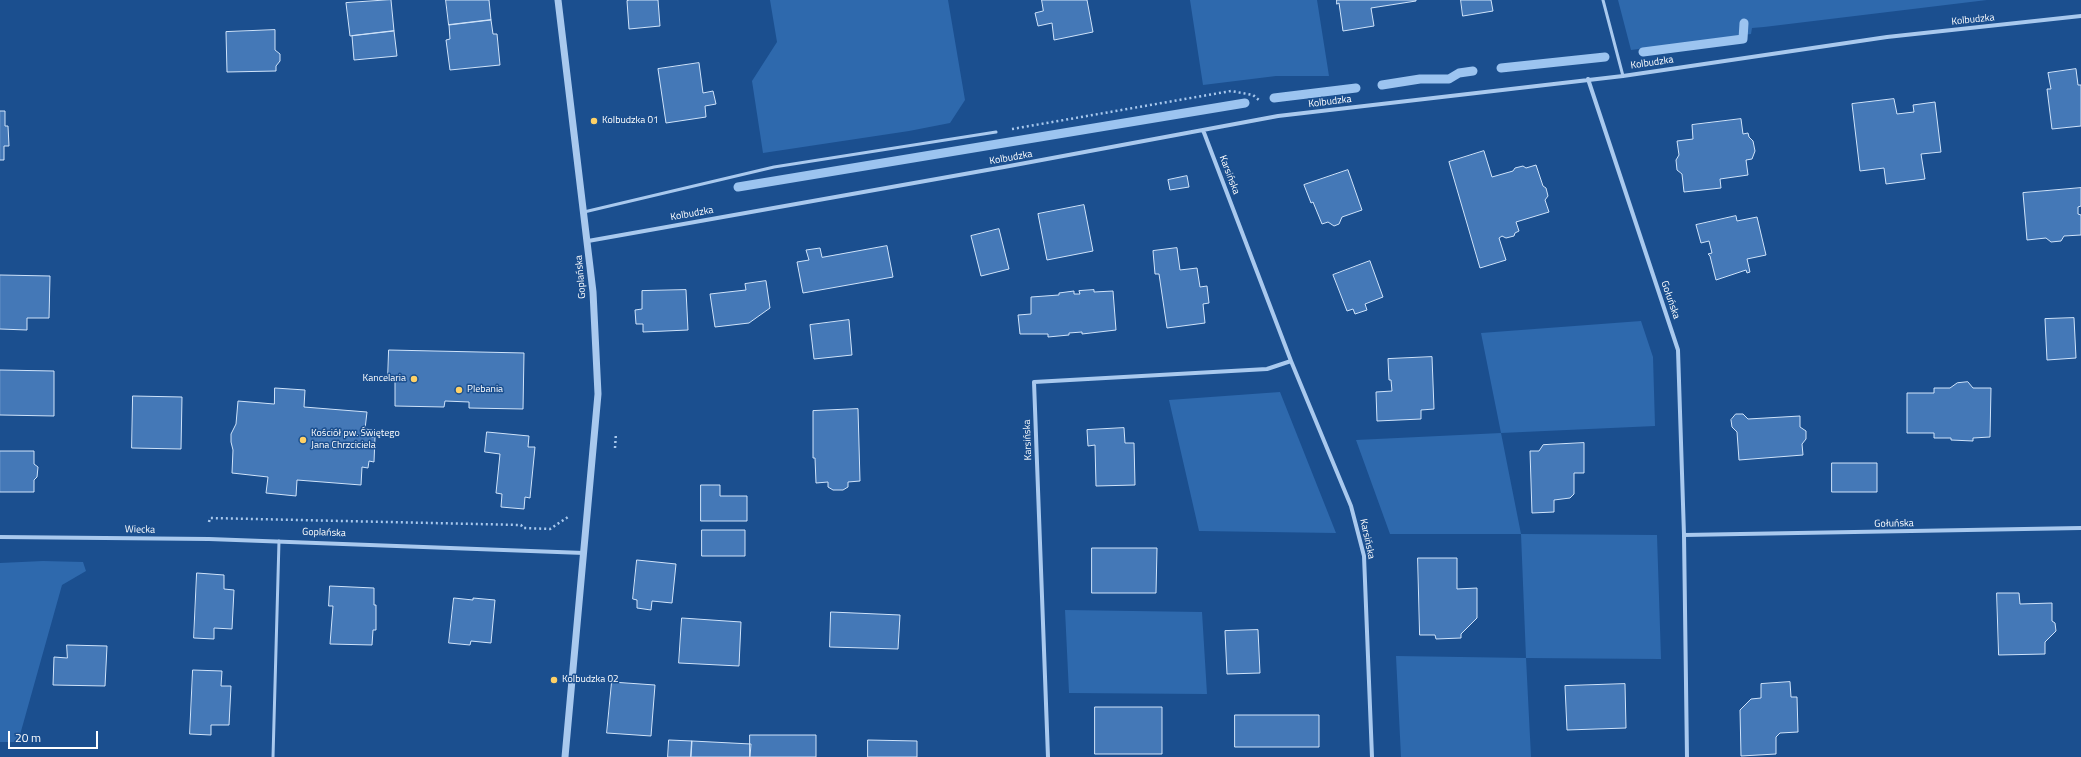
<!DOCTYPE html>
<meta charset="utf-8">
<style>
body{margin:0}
#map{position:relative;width:2081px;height:757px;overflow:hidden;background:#1b4f8f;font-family:"Titillium Web",sans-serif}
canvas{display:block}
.scale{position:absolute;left:8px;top:731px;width:90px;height:18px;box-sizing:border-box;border:2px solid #fff;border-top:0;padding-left:5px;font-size:12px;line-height:14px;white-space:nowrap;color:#fff;-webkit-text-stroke:3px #1b4f8f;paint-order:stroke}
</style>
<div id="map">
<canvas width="2081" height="757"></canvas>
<div class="scale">20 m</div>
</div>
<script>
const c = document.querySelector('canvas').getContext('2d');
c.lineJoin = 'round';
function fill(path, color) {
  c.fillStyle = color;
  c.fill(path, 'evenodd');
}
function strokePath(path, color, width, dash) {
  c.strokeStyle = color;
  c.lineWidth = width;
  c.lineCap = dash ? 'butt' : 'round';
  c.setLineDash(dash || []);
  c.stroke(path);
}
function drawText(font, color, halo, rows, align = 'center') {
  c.font = font + ' "Titillium Web",sans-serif';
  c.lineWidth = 3;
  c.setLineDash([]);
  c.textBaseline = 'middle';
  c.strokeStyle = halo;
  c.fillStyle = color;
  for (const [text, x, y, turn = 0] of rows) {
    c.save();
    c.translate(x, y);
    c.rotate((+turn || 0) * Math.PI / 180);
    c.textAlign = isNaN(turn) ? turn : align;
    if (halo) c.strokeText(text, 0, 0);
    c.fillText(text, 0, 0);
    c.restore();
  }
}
fill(new Path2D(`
 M770,0H948L965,100L950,123L909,131L763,153L752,81L777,42Z
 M1190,0H1317L1329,76H1276L1203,85Z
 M1618,0H1987L1764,27L1752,28L1751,34L1631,50Z
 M1641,321L1653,357L1655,426L1501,433L1521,534L1657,535L1661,659L1526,658L1531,757H1401L1396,656L1526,658L1521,534H1390L1356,440L1501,433L1481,333Z
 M1280,392L1336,533L1199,531L1169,400Z
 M43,561L83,562L86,571L62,585L18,742H0V563Z
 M1065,610L1202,612L1207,694L1069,693Z`), '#2e69ad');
strokePath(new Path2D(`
 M1643,52L1743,39L1744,23
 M1501,68L1605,57
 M1382,85L1420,79H1449L1459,73L1473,71
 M1274,98L1356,88
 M738,187L1245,103`), '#9cc4f0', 9);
const building = new Path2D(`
 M391,0L394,31L350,36L346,3Z
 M446,0H489L491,20L449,25Z
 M630,0H658L660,26L629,29L627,1Z
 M1042,0H1087L1093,32L1054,40L1052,23L1038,26L1035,13L1043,11Z
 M1337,0H1416V1L1371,8L1374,26L1343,31L1339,3L1337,4Z
 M1461,0H1491L1493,11L1463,16Z
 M491,20L493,34H497L500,65L450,70L446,40L450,39L449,25Z
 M275,30V50L280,54V61L276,66V71L227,72L226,32Z
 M394,31L397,56L354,60L352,36Z
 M699,63L703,93L713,91L716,104L705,106L706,117L666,123L658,69Z
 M2076,69L2078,85H2081V126L2052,129L2047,89H2051L2048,73Z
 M1894,99L1897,114L1914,112L1913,105L1935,102L1941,152L1921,154L1925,179L1886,184L1884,168L1860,171L1852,104Z
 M0,111H5V126H8L9,146H4V160H0Z
 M1741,119L1743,134L1748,133L1749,137L1753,141L1755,151L1752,159L1746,160L1748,175L1720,179L1721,188L1684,192L1682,174L1677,170L1676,160L1679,155L1677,141L1693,139L1692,125Z
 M1484,151L1492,177L1513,171L1515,168L1523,166L1526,168L1536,165L1543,186L1546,188L1548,196L1545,200L1549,212L1516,222L1519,231L1515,233L1514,236L1506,238L1502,236L1499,238L1506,260L1480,268L1449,162Z
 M1348,170L1362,210L1342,217L1339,224L1334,226L1328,222L1322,224L1313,202L1311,203L1304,185Z
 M1187,176L1189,187L1170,190L1168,180Z
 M2081,188V206L2078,207V214L2081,215V235L2064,236L2061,241L2051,242L2046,238L2027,240L2023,193Z
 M1084,205L1093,251L1047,260L1038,214Z
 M1736,216L1737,221L1757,217L1766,255L1747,259L1750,272L1747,273L1746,270L1716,280L1710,256L1708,254L1712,253L1709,241L1701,243L1696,225Z
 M999,229L1009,269L981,276L971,236Z
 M887,246L893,277L803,293L797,262L809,260L806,250L820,248L822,257Z
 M1177,248L1180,270L1197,268L1200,287L1207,286L1209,303L1203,304L1205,323L1167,328L1159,274H1155L1153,251Z
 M1370,261L1383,297L1365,304L1367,310L1355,314L1353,309L1347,311L1333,275Z
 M0,275L50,276L49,318H27V330L0,329Z
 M766,281L770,308L749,323L715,327L710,294L746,290L745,284Z
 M686,290L688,330L643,332V324H636L635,310L642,309V291Z
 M1094,290V292L1113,291L1116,330L1082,334V332L1069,333V335L1048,337V334H1020L1018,315L1031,314V297L1059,295V293L1074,291V294H1080L1079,291Z
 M2074,318L2076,358L2047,360L2045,319Z
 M849,320L852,355L814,359L810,325Z
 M389,350L524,353L523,409L469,408V402L445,401L444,407L395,406V379H388Z
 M1432,357L1434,409L1421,410V419L1377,421L1376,392L1392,391L1391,380H1389L1388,359Z
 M0,370L54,371V416L0,415Z
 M1968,382L1973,388H1991L1990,437L1973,438V441L1951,440V438H1934V433H1907V393H1934V388H1950L1957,383Z
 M275,388L305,390L304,407L367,412L365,429L372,430L371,437H375L374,462L369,461L368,468L362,467L361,485L297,480L296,496L266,493L268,477L232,473L233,450L231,442V434L236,424L238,401L274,404Z
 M133,396L182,397L181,449L132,448Z
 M858,409L860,481L848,482V487L843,490H833L828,487V482L816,483L815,458H813V411Z
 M1736,414H1743L1748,419L1800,416V427L1806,431V439L1802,444L1803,455L1739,460L1737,432L1732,427L1731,420Z
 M1124,428L1125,443H1134L1135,485L1096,486L1095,445L1088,446L1087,430Z
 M487,432L529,436L528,447H535L530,498L525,497L524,509L501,507L502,494L496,493L500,454L485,452Z
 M1584,443V473H1574V494L1570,498L1554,500V512L1532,513L1530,451H1539L1543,445Z
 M0,451H34V464L38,467L37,477L34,480V492H0Z
 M1832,463H1877V492H1832Z
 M701,485H720V496H747V521H701Z
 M702,530H745V556H702Z
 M1092,548H1157L1156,593H1092Z
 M1418,558H1457V589L1477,588V618L1461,634V638L1436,639L1435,635H1420Z
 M637,560L676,564L672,603L652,601L651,610L637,608V600L633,599Z
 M197,573L224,575V589L234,590L232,629L214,628V639L194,638Z
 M330,586L374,588V605H376V630H373L372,645L330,644L333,606H329Z
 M1997,593H2019L2020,604L2052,603V621L2055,623L2056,631L2045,642V654L1999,655Z
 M454,598L473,600V598L495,600L491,643L471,641L470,645L449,643Z
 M831,612L900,615L898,649L830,647Z
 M682,618L741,622L739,666L679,663Z
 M1258,630L1260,673L1227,674L1225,631Z
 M67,645L107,646L105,686L53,685L54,657L67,658Z
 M193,670L222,671L221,686H231L229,725H211V735L190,734Z
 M612,682L655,685L651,736L607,733Z
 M1790,682L1791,697H1797L1798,732L1780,733L1776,737V754L1741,756L1740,710L1751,699L1761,698V684Z
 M1625,684L1626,728L1567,730L1565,686Z
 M1095,707H1162V754H1095Z
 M1235,715H1319V747H1235Z
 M750,735H816V757H750Z
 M669,740L692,741L691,757H668Z
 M868,740L917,741V757H868Z
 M692,741L751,744L750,757H691Z`);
fill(building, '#4478b7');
strokePath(building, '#cfe3fa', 1);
strokePath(new Path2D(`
 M1012,129L1231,91L1253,95L1260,101
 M615,448L616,433
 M209,522L210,518L521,525L523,528L550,529L568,517`), '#a9c9ee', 2.5, [2, 3]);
strokePath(new Path2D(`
 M1603,0L1623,76
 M584,212L774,167L996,132
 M273,757L279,541`), '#a9c9ee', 3);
strokePath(new Path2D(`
 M1588,79L1678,350L1684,535L1687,757
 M588,241L1004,167L1278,116L1623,76L1887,37L2081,16
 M1291,361L1351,506L1364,556L1372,757
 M1684,535L2081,528
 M0,537L209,539L584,553
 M1048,757L1034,382L1267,369L1291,361L1203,130`), '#a9c9ee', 4);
strokePath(new Path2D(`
 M558,0L593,292L598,394L565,757`), '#a9c9ee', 7);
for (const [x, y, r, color] of [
 [594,121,4,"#ffd166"],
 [414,379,4,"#ffd166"],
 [459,390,4,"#ffd166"],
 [303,440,4,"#ffd166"],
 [554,680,4,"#ffd166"]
]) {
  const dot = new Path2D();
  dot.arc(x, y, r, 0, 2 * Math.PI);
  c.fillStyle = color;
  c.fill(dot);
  strokePath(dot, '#1b4f8f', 1.5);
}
drawText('10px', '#fff', '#1b4f8f', [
 ["Kolbudzka",1973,20,-6],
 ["Kolbudzka",1652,63,-8],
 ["Kolbudzka",1330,102,-7],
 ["Kolbudzka",1011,158,-10],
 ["Karsińska",1229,175,69],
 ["Kolbudzka",692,214,-10],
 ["Goplańska",581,277,-95],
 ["Gołuńska",1670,300,71],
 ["Karsińska",1028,440,-92],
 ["Gołuńska",1894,524,-1],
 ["Wiecka",140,530,1],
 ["Goplańska",324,533,2],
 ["Karsińska",1367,539,78]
]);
drawText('10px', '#fff', '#1b4f8f', [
 ["Kolbudzka 01",602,121],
 ["Kancelaria",406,379,"right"],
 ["Plebania",467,390],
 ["Kościół pw. Świętego",311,434],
 ["Jana Chrzciciela",311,446],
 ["Kolbudzka 02",562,680]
], 'left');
</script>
